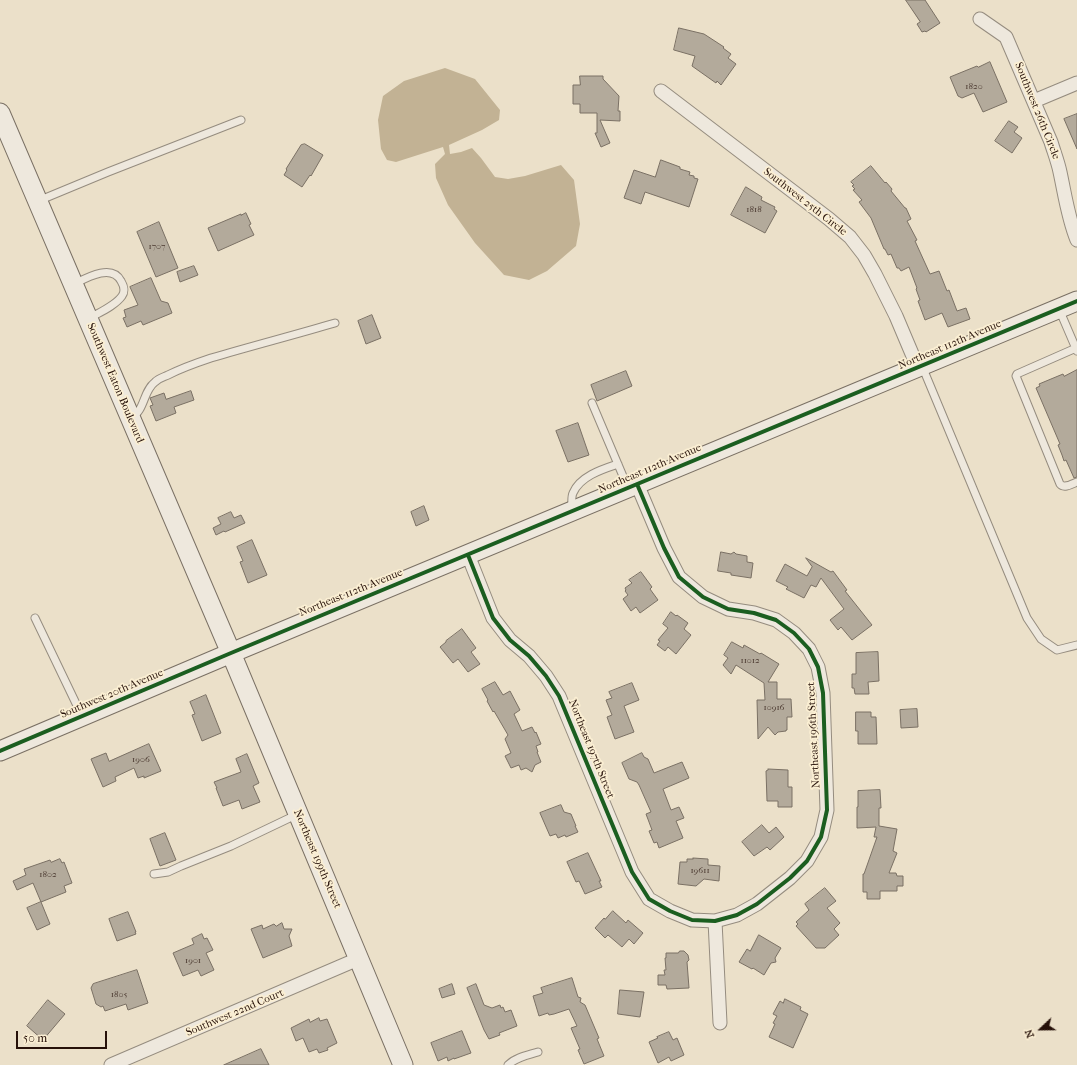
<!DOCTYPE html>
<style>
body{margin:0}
#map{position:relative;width:1077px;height:1065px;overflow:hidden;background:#ebe0c9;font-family:"IM FELL French Canon",serif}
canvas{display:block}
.north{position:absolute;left:1021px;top:1009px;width:40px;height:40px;-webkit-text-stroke:3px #fbefd3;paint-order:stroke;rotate:248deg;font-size:11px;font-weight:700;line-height:16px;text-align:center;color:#261109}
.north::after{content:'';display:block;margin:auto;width:14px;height:18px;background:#261109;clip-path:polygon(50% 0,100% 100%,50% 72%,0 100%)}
.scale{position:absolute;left:16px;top:1031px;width:91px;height:18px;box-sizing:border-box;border:2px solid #261109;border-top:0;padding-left:5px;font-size:12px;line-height:14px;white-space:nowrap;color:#261109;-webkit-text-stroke:3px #fbefd3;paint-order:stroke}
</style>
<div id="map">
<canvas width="1077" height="1065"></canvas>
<div class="north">N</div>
<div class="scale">50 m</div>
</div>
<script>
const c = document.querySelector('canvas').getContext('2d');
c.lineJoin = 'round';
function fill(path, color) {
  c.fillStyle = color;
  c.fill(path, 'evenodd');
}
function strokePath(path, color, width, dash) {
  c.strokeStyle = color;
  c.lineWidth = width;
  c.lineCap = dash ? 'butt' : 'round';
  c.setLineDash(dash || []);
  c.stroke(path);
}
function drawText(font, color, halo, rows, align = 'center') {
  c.font = font + ' "IM FELL French Canon",serif';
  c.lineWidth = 3.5;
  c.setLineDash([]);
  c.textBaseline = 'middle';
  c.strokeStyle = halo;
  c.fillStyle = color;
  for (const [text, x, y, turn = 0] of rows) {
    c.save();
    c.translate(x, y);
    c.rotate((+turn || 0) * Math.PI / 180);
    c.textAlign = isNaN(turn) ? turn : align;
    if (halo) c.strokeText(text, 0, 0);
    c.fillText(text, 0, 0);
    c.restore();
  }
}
fill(new Path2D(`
 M445,68L475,79L500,110L499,120L482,130L449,145L450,154L461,152L472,148L481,158L495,177L508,179L525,176L561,165L574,180L580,224L576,246L547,271L529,280L504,275L475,243L448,205L436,178L435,164L445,154L443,147L396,162L387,160L381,149L378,120L383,96L404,81Z`), '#c2b294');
const building = new Path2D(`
 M906,0H925L940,23L926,32L925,31L922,32L917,24L920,22Z
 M679,28L704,34L724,47L723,48L731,54L728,58L736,64L721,85L717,81L716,83L692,66L695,56L674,50Z
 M990,62L1007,102L983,112L974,93L962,98L958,96L950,77L977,66L978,67Z
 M580,76H603V79L619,96L618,111H620V121L600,120L610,143L601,147L595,133H597V113H580V104H573V85H580Z
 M1077,114V149L1064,119Z
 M1009,121L1018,127L1014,132L1022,138L1012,153L995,141Z
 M305,144L323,155L311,176L310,175L302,187L284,175L287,170L286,169L301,145Z
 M661,160L680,167V169L690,172L689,175L694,176V178L698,179L689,207L645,192L641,204L624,198L634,170L655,177Z
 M871,166L885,183L886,182L892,189L891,191L905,208H906L911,219L907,221L917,240L915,241L930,274L939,271L947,291L949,290L957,311L966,308L970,319L948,327L942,313L925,320L918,301L920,300L916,289L917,288L909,267L901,271L899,268H897L891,254L888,255L885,249H884L871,218L859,202L862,200L853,190L855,189L852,186L854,185L851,182Z
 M746,187L762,197L761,200L775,207L774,209L777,211L765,233L731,215Z
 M246,213L251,224L249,225L254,235L218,251L208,228L241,214V215Z
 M159,222L178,268L156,277L137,232Z
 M194,266L198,275L180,282L177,272Z
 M151,278L161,301L168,303L172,313L143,325L141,321L127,327L123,318L126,317L124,310L138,305L130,287Z
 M372,315L381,338L366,344L358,321Z
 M1077,370V477L1074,478L1066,460L1064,461L1062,455L1058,445L1060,444L1036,388L1040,386L1039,384L1063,374L1064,376Z
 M626,371L632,386L597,401L591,385Z
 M191,391L194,400L174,407L176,413L156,421L150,406L153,405L150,398L164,393L166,399Z
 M578,423L589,455L568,462L556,431Z
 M424,506L429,520L416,526L411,512Z
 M231,512L234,518L241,515L245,523L225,532L224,531L216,535L213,528L221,524L218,518Z
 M252,540L267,575L248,583L240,562L243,561L237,547Z
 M721,552L731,554L734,552L736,554L747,556V562L753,563L751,578L731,575V573L718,571Z
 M806,558L831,572L833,571L847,590L845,591L872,625L852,640L841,627L838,630L830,620L844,609L821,578L816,587L811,585L804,598L786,589L788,587L776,581L785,564L807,576L812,567Z
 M641,572L652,587L650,589L658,600L640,613L636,607L631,611L623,599L628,595L625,591L626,590L625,588L632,583L629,580Z
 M671,612L676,616L677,615L688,623L684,629L691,635L676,654L668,647L665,651L657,645L660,641L658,640L668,628L663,624Z
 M462,629L476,648L471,652L480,664L468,672L458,659L453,663L440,647L446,642V641Z
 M732,642L743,648L744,645L760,654L761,653L779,664L768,682H777V699H791L792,717H787V730H786V731L778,732L775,735L768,727L758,739L757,700H765L764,683L736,665L731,674L723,665L728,658L724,655Z
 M878,652L879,681L868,682L869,694H855L854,688H852V674H856V653Z
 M495,682L503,695L510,691L520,710L514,714L522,731L532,727L535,733L536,732L541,744L536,746L538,752H537L541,762L535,765L532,772L526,768L521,770L519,765L511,768L505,756L511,753L505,739L508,735L494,711L493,712L487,701L488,700L482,689Z
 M632,683L639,700L624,706L634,732L615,739L607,717L612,715L606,700L612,698L609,692Z
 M206,695L221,733L202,741L192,715L195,714L190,702Z
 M917,709L918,727L901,728L900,710Z
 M856,712H871V717H876L877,744H858V731H856Z
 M149,744L161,771L144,778V776L138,778L134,768L115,777L116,781L103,787L91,759L106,753L109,761Z
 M642,753L644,757L648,759L654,773L682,762L689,778L663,789L671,810L679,807L684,818L676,821L683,838L659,848L657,842L654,843L649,831L652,830L646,814L651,812L639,785L637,782L629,779L622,763Z
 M247,754L259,783L253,786L260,802L242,809L239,800L223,806L216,788H217L214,782L241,772L236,759Z
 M768,769L788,770V787H792V807H778V801H767L766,771L768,770Z
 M880,790L881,808H879V826L897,829L893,851L897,853L889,873H896L897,876H903V886H897V891H880V899H867V892H863V874H864L877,837H874L876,827L857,828V807H858V791Z
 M561,805L564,812L571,814L576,826H575L578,832L566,837L565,835L558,838L556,834L550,836L540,813Z
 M762,825L769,833L776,827L784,837L770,850L767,847L754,856L742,842Z
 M165,833L176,860L160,866L150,839Z
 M588,853L601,881H599L602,887L585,894L579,881L576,882L567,862Z
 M693,858L708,859V865L720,866L719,881L704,879L696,886L678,884L680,862H687V859H693Z
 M60,859L62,863L64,862L72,883L64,886L66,892L41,902L33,883L17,890L13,881L26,875L24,869L50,860L51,862Z
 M825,888L836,901L827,908L840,923L834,929L839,935L825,948H816L796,926L798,924L796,922L809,910L805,904Z
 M41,902L50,924L37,930L27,908Z
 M613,911L626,923L628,920L643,933L634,944L629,939L622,947L608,935L605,938L595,928L604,918L605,919Z
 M128,912L136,932H135L136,934L117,941L109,919Z
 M282,923L284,929H292L289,936L292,946L263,958L251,929L262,925L263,929L274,924L276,926Z
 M202,934L204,939L207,938L213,950L206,953L214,970L201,976L198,970L183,976L173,953L194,944L192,939Z
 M759,935L781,948L775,958L776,962L771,963L764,975L753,968L752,969L739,962L747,949L750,951Z
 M680,951H684L688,955L689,960L687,962L689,988L667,989L666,985H658V975H665L664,970H666L665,958H666V953H678Z
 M137,970L148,1003L128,1010L126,1004L105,1011L103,1006L101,1007L96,1004L91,988L93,984Z
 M572,978L578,997L581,998L580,1002L585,1005L599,1038L597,1039L604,1056L584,1064L578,1050L580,1049L571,1028L577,1026L569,1009L554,1014L549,1015L548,1013L539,1016L533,996L543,993L541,988Z
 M452,984L455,994L442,998L439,989Z
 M476,984L484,1005L492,1008L500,1005L501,1008L503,1007L505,1012L511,1010L517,1026L499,1033L500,1035L489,1039L484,1030L467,988Z
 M620,990L644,992L640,1017L618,1014Z
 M785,999L801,1007L800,1010L808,1014L793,1048L769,1037L775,1024L773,1023L777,1016L773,1014L780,1001L783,1003Z
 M48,1000L65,1014L43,1040L27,1026Z
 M319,1018L320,1021L327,1019L337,1043L327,1048L328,1050L319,1053L317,1049L309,1052L303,1038L296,1041L291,1028L309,1019L310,1022Z
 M462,1031L471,1053L454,1059V1058L448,1061L447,1057L438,1061L431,1043Z
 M669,1032L673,1040L677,1038L684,1055L671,1061L669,1057L658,1063L649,1042L658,1038L657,1037Z
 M261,1049L269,1065H224Z`);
fill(building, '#b3aa9b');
strokePath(building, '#7a7064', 1);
const lane = new Path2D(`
 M38,201L108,172L241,120
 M74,284C86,278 112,263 121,281C124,286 125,292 122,296C115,306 98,313 88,319
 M1059,309L1077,351
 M1076,348L1017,374L1016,376L1060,484C1064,489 1072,484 1077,482
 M922,366L1027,618L1041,639L1057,650L1077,645
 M592,403L628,488
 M132,417C145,410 143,391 155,382C159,378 164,377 168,375C182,368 196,363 211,358C252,346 294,335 335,323
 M572,509C572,504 571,497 573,493C580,476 603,469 618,464
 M35,618L82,716
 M154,874L168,872L181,866L231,846L298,814
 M508,1065C516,1057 529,1055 538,1052`);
const street = new Path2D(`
 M980,19L1006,37L1051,142C1054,152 1058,162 1060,172C1065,195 1068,218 1077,240
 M661,91L829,219L850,237L864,255L875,274L896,316L918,368
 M1034,101L1077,83
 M468,555L493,618L510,640L529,656L546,676L559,696L632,872L649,899L670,911L692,920L715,921L737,915L757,904L790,878L807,861L821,837L827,810L823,693L818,667L809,649L794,633L776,620L754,613L728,609L703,597L679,577L664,548L637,484
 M715,921L720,1023
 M111,1065L358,959`);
const secondary = new Path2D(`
 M0,113L231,653L403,1065
 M0,751L231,653L1077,301`);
strokePath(lane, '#958c7f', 9);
strokePath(street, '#958c7f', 15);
strokePath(secondary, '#7a7064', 21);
strokePath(lane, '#eee8dd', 7);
strokePath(street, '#eee8dd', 13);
strokePath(secondary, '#eee8dd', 19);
strokePath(new Path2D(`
 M468,555L493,618L510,640L529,656L546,676L559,696L632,872L649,899L670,911L692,920L715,921L737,915L757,904L790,878L807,861L821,837L827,810L823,693L818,667L809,649L794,633L776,620L754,613L728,609L703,597L679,577L664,548L637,484
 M0,751L231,653L1077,301`), '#1b5e20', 4);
drawText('9px', '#49372e', null, [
 ["1820",974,87],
 ["1818",754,210],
 ["1707",157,247],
 ["11012",750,661],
 ["10916",774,708],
 ["1906",141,760],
 ["19611",700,871],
 ["1802",48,875],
 ["1901",193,961],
 ["1805",119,995]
]);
drawText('11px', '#261109', '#fbefd3', [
 ["Southwest 26th Circle",1037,111,68],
 ["Southwest 25th Circle",805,202,38],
 ["Northeast 112th Avenue",950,345,-23],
 ["Southwest Eaton Boulevard",115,383,67],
 ["Northeast 112th Avenue",650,469,-23],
 ["Northeast 112th Avenue",351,593,-22],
 ["Southwest 20th Avenue",112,694,-23],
 ["Northeast 196th Street",814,735,-93],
 ["Northeast 197th Street",591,749,68],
 ["Northeast 199th Street",317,859,67],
 ["Southwest 22nd Court",235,1013,-23]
]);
</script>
